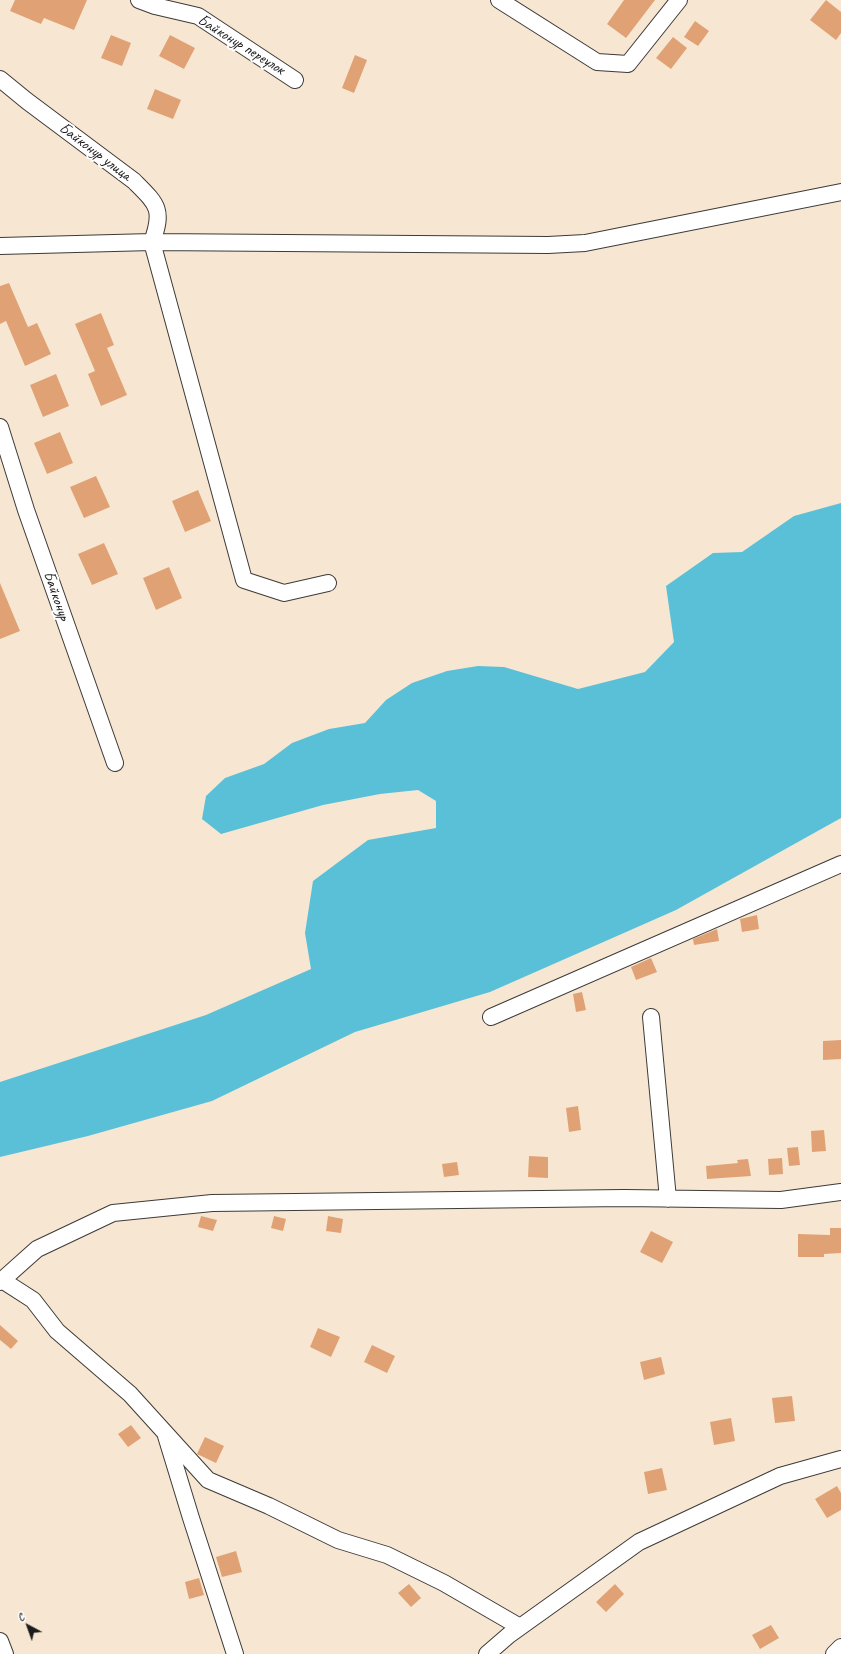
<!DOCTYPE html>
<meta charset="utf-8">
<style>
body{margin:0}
#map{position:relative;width:841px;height:1654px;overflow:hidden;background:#f7e7d2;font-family:Caveat,sans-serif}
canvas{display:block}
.north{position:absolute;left:8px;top:1606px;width:40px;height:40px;-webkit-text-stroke:3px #fff;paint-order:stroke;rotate:319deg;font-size:11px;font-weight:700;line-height:16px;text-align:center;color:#1c1c1c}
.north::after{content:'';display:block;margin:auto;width:14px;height:18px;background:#1c1c1c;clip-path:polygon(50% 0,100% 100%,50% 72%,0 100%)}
</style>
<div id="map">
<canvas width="841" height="1654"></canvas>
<div class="north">С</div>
</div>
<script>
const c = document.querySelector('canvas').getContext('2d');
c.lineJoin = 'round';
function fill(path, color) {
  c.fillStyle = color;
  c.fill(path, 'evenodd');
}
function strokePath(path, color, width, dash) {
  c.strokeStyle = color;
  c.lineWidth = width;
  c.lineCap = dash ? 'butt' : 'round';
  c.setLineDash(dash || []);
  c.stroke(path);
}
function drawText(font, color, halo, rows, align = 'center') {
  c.font = font + ' Caveat,sans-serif';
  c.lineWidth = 4;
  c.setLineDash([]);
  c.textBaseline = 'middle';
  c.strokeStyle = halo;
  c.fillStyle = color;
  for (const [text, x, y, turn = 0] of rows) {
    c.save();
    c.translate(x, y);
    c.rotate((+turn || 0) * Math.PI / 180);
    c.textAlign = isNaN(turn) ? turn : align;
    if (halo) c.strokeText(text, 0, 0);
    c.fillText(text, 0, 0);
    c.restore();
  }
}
fill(new Path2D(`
 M841,503V818L676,910L490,992L355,1032L212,1101L88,1136L0,1157V1082L206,1015L311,969L305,933L313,881L368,840L436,828V801L418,790L380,794L323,805L221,834L202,819L206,796L225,778L264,764L292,743L329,729L365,723L386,700L412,683L447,671L478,666L504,667L578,689L645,672L674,642L666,586L713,553L742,552L794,516Z`), '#5ac0d7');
fill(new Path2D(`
 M15,0H87L74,30L44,18L41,24L10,11Z
 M624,0H655L626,38L607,24Z
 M826,0L841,12V33L836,40L810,20Z
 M695,21L709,31L698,46L684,37Z
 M111,35L131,43L122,66L101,58Z
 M170,35L195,48L184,69L159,56Z
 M673,37L687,48L671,69L656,58Z
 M355,55L367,60L354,93L342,88Z
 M155,89L181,100L173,119L147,109Z
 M9,283L28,327L37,323L51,354L25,366L6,321L0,324V286Z
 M101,313L114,345L107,348L127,395L101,406L88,374L95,371L75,324Z
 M56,374L69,406L43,417L30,385Z
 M60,432L73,463L47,474L34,443Z
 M96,476L110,507L84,518L70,487Z
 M198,490L211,521L185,532L172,501Z
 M104,543L118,574L92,585L78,554Z
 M169,567L182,598L156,610L143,578Z
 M0,583L20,631L0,639Z
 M757,915L759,929L742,932L740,919Z
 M717,929L719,941L694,945L693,939Z
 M651,958L657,972L636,980L631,967Z
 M582,992L586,1010L576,1012L573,994Z
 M841,1040V1059L823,1060V1041Z
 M578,1106L581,1130L569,1132L566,1108Z
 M824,1130L826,1151L812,1152L811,1131Z
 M798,1147L800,1165L789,1166L787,1148Z
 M529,1156L548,1157V1178L528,1177Z
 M782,1158L783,1174L769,1175L768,1159Z
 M748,1159L751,1176L707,1179L706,1166L738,1163L737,1160Z
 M457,1162L459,1175L444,1177L442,1164Z
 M201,1216L217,1220L213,1231L198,1227Z
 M274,1216L286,1219L283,1231L271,1228Z
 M328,1216L343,1219L341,1233L326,1231Z
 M830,1228H841V1253L824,1254V1257H798V1234L830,1235Z
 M651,1231L673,1242L662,1263L640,1252Z
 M0,1325L18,1341L11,1349L0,1340Z
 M318,1328L340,1337L331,1357L310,1347Z
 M372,1345L395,1356L387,1373L364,1362Z
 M661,1357L665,1374L644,1380L640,1362Z
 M792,1396L795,1421L775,1423L772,1398Z
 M731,1418L735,1441L714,1445L710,1422Z
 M131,1425L141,1438L128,1447L118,1434Z
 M205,1437L224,1446L216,1463L197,1454Z
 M662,1468L667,1490L648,1494L644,1472Z
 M837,1486L841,1493V1510L827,1518L815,1499Z
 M236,1551L242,1572L222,1577L216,1557Z
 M199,1578L204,1595L189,1599L185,1582Z
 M409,1584L421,1598L411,1607L398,1593Z
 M615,1584L624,1594L606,1612L596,1602Z
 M771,1625L779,1638L760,1649L752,1635Z`), '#e0a274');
const minor = new Path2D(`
 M139,0L155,6L198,16L295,80
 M499,0L597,62L628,64L679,0
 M0,79L27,101L134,181C157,204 164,209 152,242
 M152,242L244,580L284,593L328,583
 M0,246L152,242L548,245L585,243L841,192
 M0,427L26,510L115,763
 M491,1017L841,864
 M651,1017L668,1199
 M2,1280L33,1300L57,1331L130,1394L208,1480L269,1506L338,1540L387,1555L444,1583L520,1627
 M0,1282L37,1249L113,1213L212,1203L624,1198L781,1200L841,1192
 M166,1436L191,1518L235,1654
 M0,1641L5,1654
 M487,1654L509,1635L639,1542L780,1476L841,1459
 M834,1654L841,1647`);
strokePath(minor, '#3d3a37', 18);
strokePath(minor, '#fff', 16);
drawText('16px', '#1c1c1c', '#fff', [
 ["Байконур переулок",241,45,32],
 ["Байконур улица",95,152,37],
 ["Байконур",56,596,71]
]);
</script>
